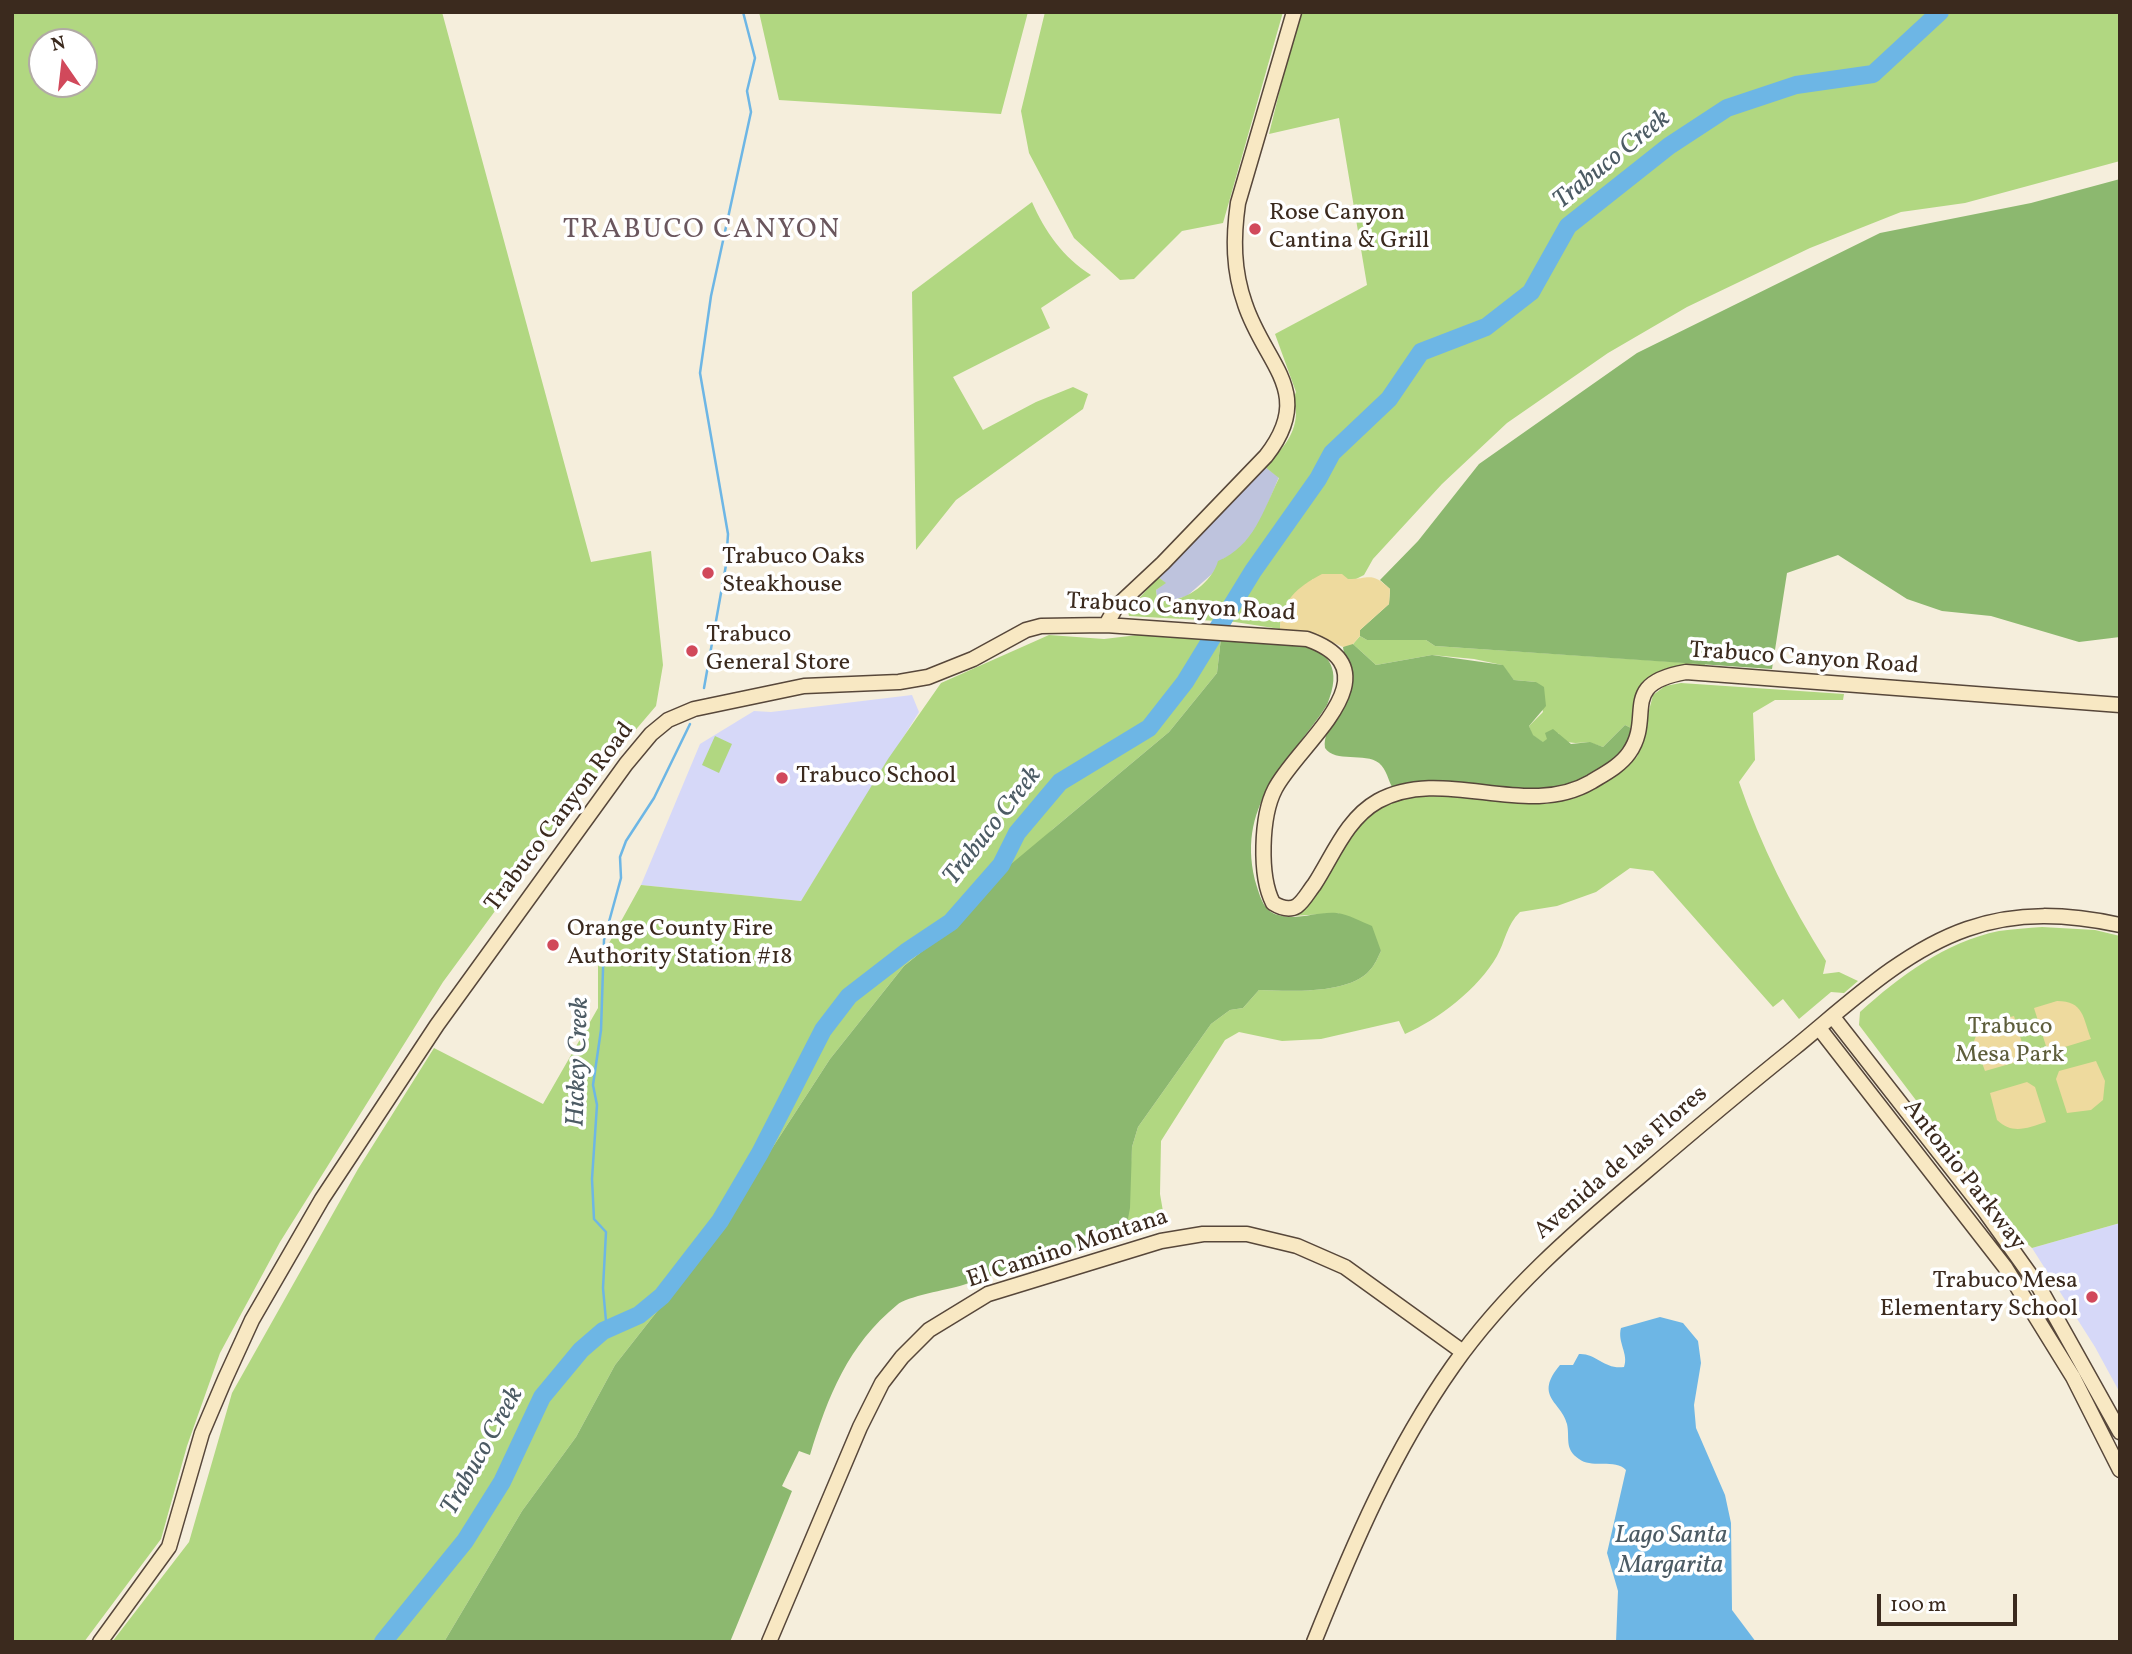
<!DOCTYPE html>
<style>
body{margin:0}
#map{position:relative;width:2132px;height:1654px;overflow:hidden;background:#f5eedc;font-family:Vollkorn,serif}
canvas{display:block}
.frame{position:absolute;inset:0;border:14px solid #3b2a1e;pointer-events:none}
.north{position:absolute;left:28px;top:28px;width:70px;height:70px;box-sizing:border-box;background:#fff;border:2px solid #b1aaa5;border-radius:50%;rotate:346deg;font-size:19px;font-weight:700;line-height:28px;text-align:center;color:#3b2a1e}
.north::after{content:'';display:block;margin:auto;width:24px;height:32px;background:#d1495b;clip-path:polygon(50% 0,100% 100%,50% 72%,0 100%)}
.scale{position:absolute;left:1877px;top:1594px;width:140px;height:32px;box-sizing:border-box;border:4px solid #3b2a1e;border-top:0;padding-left:9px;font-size:21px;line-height:24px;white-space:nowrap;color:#3b2a1e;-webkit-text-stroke:5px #fff;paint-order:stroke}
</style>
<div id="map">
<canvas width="2132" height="1654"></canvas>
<div class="frame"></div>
<div class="north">N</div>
<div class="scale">100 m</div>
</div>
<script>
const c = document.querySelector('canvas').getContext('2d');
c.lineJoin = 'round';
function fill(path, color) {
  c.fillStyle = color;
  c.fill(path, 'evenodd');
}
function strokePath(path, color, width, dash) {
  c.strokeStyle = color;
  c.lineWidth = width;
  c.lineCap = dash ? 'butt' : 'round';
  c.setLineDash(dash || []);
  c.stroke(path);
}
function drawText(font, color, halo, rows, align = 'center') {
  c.font = font + ' Vollkorn,serif';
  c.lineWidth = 7;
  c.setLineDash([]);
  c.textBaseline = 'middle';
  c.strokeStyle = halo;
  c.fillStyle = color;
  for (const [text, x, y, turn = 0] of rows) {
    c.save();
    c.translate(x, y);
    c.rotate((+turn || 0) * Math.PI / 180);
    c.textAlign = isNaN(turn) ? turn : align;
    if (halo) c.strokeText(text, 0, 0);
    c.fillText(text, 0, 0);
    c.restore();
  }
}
fill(new Path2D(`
 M912,695L919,712L801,901L641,885L700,744L754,711L771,712Z
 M2120,1223V1393L2095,1347L2032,1248Z`), '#d6d8f8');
fill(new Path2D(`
 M1265,467L1279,477L1259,525L1236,553L1223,559L1212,574L1187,596L1166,602L1157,600L1156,590L1165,583L1158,577Z`), '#bec3dd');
fill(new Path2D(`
 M12,12H442L591,562L651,551L663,665L656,706L580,795L443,982L280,1242L220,1353L187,1446L161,1539L84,1642H12ZM42,42H84V84H42Z
 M759,12H1028L1001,114L779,100Z
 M1045,12H1283L1223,223L1182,231L1134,279L1120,280L1074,238L1029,153L1021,111Z
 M1299,12H2120V161L1965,203L1901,212L1810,248L1687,307L1608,353L1507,423L1442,484L1373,559L1364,575L1356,579H1313L1281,616L1280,629L1235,622L1129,616L1128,611L1158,577L1166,583L1156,590L1157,600C1180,606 1212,584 1218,561C1254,546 1263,511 1279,478L1265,467C1280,451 1295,437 1296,414C1296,406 1292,400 1296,392L1275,334L1367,285L1339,118L1269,134Z
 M1032,202C1045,232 1063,257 1091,275L1041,308L1050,328L953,377L983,430L1036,402L1073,387L1088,394L1083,409L956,500L916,550L912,292Z
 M1146,634L1221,638L1217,673L1169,732L1053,829L952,926L904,966L830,1059L710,1244L615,1365L576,1437L522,1511L444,1642H112L189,1542L232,1393L358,1169L434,1048L543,1104L598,1008V963L641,885L801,901L888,759L941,683L1049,635L1104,639Z
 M1360,636L1367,640H1426L1435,646L1705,664L1704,669L1665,671L1633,729L1625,725L1603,747C1599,746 1595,744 1591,743C1578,741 1567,748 1558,733L1544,743L1532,735L1529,726L1543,712L1536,682L1514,680L1502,665L1474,659L1432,655L1376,665L1353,644Z
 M1681,683L1844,694L1843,700H1775L1753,713L1755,760L1739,782C1761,846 1790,904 1826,961L1823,974L1839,972L1858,981L1844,993L1831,992L1799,1019L1783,999L1773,1007L1653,871L1630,868L1596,892L1557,906L1520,912C1507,924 1505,942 1497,956C1478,989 1439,1019 1405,1034L1399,1021L1321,1039L1282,1041L1239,1032L1225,1040L1161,1141L1160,1194L1165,1223L1120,1236L1127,1224L1132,1147L1138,1127L1211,1024L1230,1010L1243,1008L1259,990C1288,991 1349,995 1370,970C1375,965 1378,957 1381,951L1338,913L1293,916L1314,897L1353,831L1373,811L1394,800L1416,796L1477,797L1545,804L1575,798L1637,757L1653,695L1665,686Z
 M715,736L732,744L719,773L702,765Z
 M2042,927L2095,930L2120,936V1223L2032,1248L2018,1235L1859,1025L1860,1012C1900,976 1945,942 1999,931C2013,929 2028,928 2042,927Z`), '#b1d781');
fill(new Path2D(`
 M2120,179V637L2079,642L1991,616L1942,611L1907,599L1838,555L1787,573L1772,669L1435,646L1426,640H1367L1360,636V630L1389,604L1390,589L1380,580L1418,541L1479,464L1637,353L1880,233L2031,203Z
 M1221,638C1267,641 1359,631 1327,705C1288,764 1233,806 1257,887C1261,899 1264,911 1278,915C1297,921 1318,911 1337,913C1348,914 1362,922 1372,926L1381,951C1378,957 1375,965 1370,970C1349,995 1288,991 1259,990L1243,1008L1230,1010L1211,1024L1138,1127L1132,1147L1130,1208L1127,1224L1120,1236C1066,1248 1016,1268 963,1285C947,1290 907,1296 897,1305C848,1345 828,1396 810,1455L799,1451L782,1486L792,1491L730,1642H444L522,1511L576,1437L615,1365L710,1244L830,1059L904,966L953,926L998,875L1169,732L1217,673Z
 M1347,644H1353L1376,665L1432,655L1503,665L1514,680L1536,682L1544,687L1546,706L1529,726L1533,735L1543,742L1547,739L1545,733L1553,729L1571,744L1590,742L1603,747L1625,725L1633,729L1627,747L1600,771L1558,791L1393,789C1388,780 1387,770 1379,763C1365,752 1335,763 1325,748C1322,726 1346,713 1350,692C1354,674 1345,663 1343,647Z`), '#8cb86f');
fill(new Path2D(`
 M1322,574H1342L1348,579C1370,579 1371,571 1390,589L1389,604L1360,630V636L1353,644L1343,647L1316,635L1280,629C1281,601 1297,587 1322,574Z
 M2057,1001C2084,1001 2083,1018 2091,1039L2055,1050L2046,1046L2034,1008Z
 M2014,1016L2025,1053L2020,1061L1985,1071L1974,1041C1982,1019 1994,1022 2014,1016Z
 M2096,1061L2105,1081L2103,1100L2091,1110L2067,1113L2056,1079L2059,1071Z
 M2027,1082L2035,1087L2046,1122C2027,1128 2013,1135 1997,1120L1990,1093Z`), '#eeda9e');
fill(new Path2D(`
 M1660,1317L1683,1323L1698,1341L1701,1363L1694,1405L1696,1428L1725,1495L1731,1523L1732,1610L1756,1642H1616L1618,1591L1607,1553L1626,1470C1615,1458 1592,1469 1579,1459C1564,1449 1570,1438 1567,1424C1562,1402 1533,1397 1560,1365H1573L1579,1354C1596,1353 1605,1370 1624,1367C1629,1354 1617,1342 1621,1328Z`), '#6db6e5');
strokePath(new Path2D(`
 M704,688L726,565L728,534L700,373L711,296L751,112L747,91L755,58L743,12
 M603,1331L606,1321L603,1288L606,1232L594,1219L592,1179L597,1105L593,1085L601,1030L604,940L621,878L620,857L626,841L654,798L690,724`), '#6db6e5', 2.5);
strokePath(new Path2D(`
 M383,1642L465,1541L502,1482L542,1397L581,1350L603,1331L639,1315L662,1296L720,1221L760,1153L823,1030L849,996L906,952L951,922L1001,865L1017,833L1060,782L1149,728L1185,682L1253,571L1318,479L1332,453L1389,399L1421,352L1486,327L1531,292L1568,226L1669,146L1727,108L1796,85L1873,74L1940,12`), '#6db6e5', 18);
const secondary = new Path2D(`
 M1106,625L1116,607L1163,563L1266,456C1316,392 1265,365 1245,304C1233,270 1233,238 1238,203L1294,12
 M1833,1017L1984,1210L2039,1287L2120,1432
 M1819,1028L2005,1267L2073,1377L2120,1470
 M100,1642L169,1547L202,1433L225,1379L252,1320L322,1199L437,1025L626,764L651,734L668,720L694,709L804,686L899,682L928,677L973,659L1026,630L1041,626L1106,625L1307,639C1400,672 1297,745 1275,789C1261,816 1259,876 1273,903C1281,908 1289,911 1297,906C1304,901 1309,891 1314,885C1333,856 1346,819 1378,801C1443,765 1526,820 1591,782C1604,774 1620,766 1629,753C1655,716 1617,684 1686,672L2120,705
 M769,1642L860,1427L882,1383L902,1357L929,1330L988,1294L1161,1241L1203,1234H1247L1297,1246L1345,1267L1463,1352
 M1314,1642C1353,1545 1393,1451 1453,1366C1505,1292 1574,1232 1643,1174C1692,1132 1742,1090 1793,1049C1846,1006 1901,952 1967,929C2018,911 2068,914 2120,925`);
strokePath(secondary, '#57473a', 17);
strokePath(secondary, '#f8e8c3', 14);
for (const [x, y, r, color] of [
 [1255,229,7,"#d1495b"],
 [708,573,7,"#d1495b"],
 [692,651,7,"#d1495b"],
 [782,778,7,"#d1495b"],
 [553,945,7,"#d1495b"],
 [2092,1297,7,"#d1495b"]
]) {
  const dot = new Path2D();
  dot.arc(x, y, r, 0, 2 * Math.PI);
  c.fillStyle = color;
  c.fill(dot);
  strokePath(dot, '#fff', 2.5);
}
drawText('24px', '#3b2a1e', '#fff', [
 ["Rose Canyon",1269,215],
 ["Cantina & Grill",1269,243],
 ["Trabuco Oaks",722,559],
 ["Steakhouse",722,587],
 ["Trabuco",706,637],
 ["General Store",706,665],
 ["Trabuco School",796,778],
 ["Orange County Fire",567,931],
 ["Authority Station #18",567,959],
 ["Trabuco Mesa",2078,1283,"right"],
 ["Elementary School",2078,1311,"right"]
], 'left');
drawText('24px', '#3b2a1e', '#fff', [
 ["Trabuco Canyon Road",1181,609,3],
 ["Trabuco Canyon Road",1804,660,4],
 ["Trabuco Canyon Road",561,818,-53],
 ["Avenida de las Flores",1622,1164,-41],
 ["Antonio Parkway",1963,1176,52],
 ["El Camino Montana",1068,1250,-18]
]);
drawText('24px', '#5e5e3c', '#fff', [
 ["Trabuco",2010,1029],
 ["Mesa Park",2010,1057]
]);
drawText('italic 26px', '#4c5b64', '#fff', [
 ["Trabuco Creek",1613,161,-39],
 ["Trabuco Creek",994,827,-52],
 ["Hickey Creek",580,1062,-88],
 ["Trabuco Creek",484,1452,-61],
 ["Lago Santa",1671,1537],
 ["Margarita",1671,1567]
]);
c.letterSpacing = '2px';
drawText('28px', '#6a565d', '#fff', [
 ["TRABUCO CANYON",702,232]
]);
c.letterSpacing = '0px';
</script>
